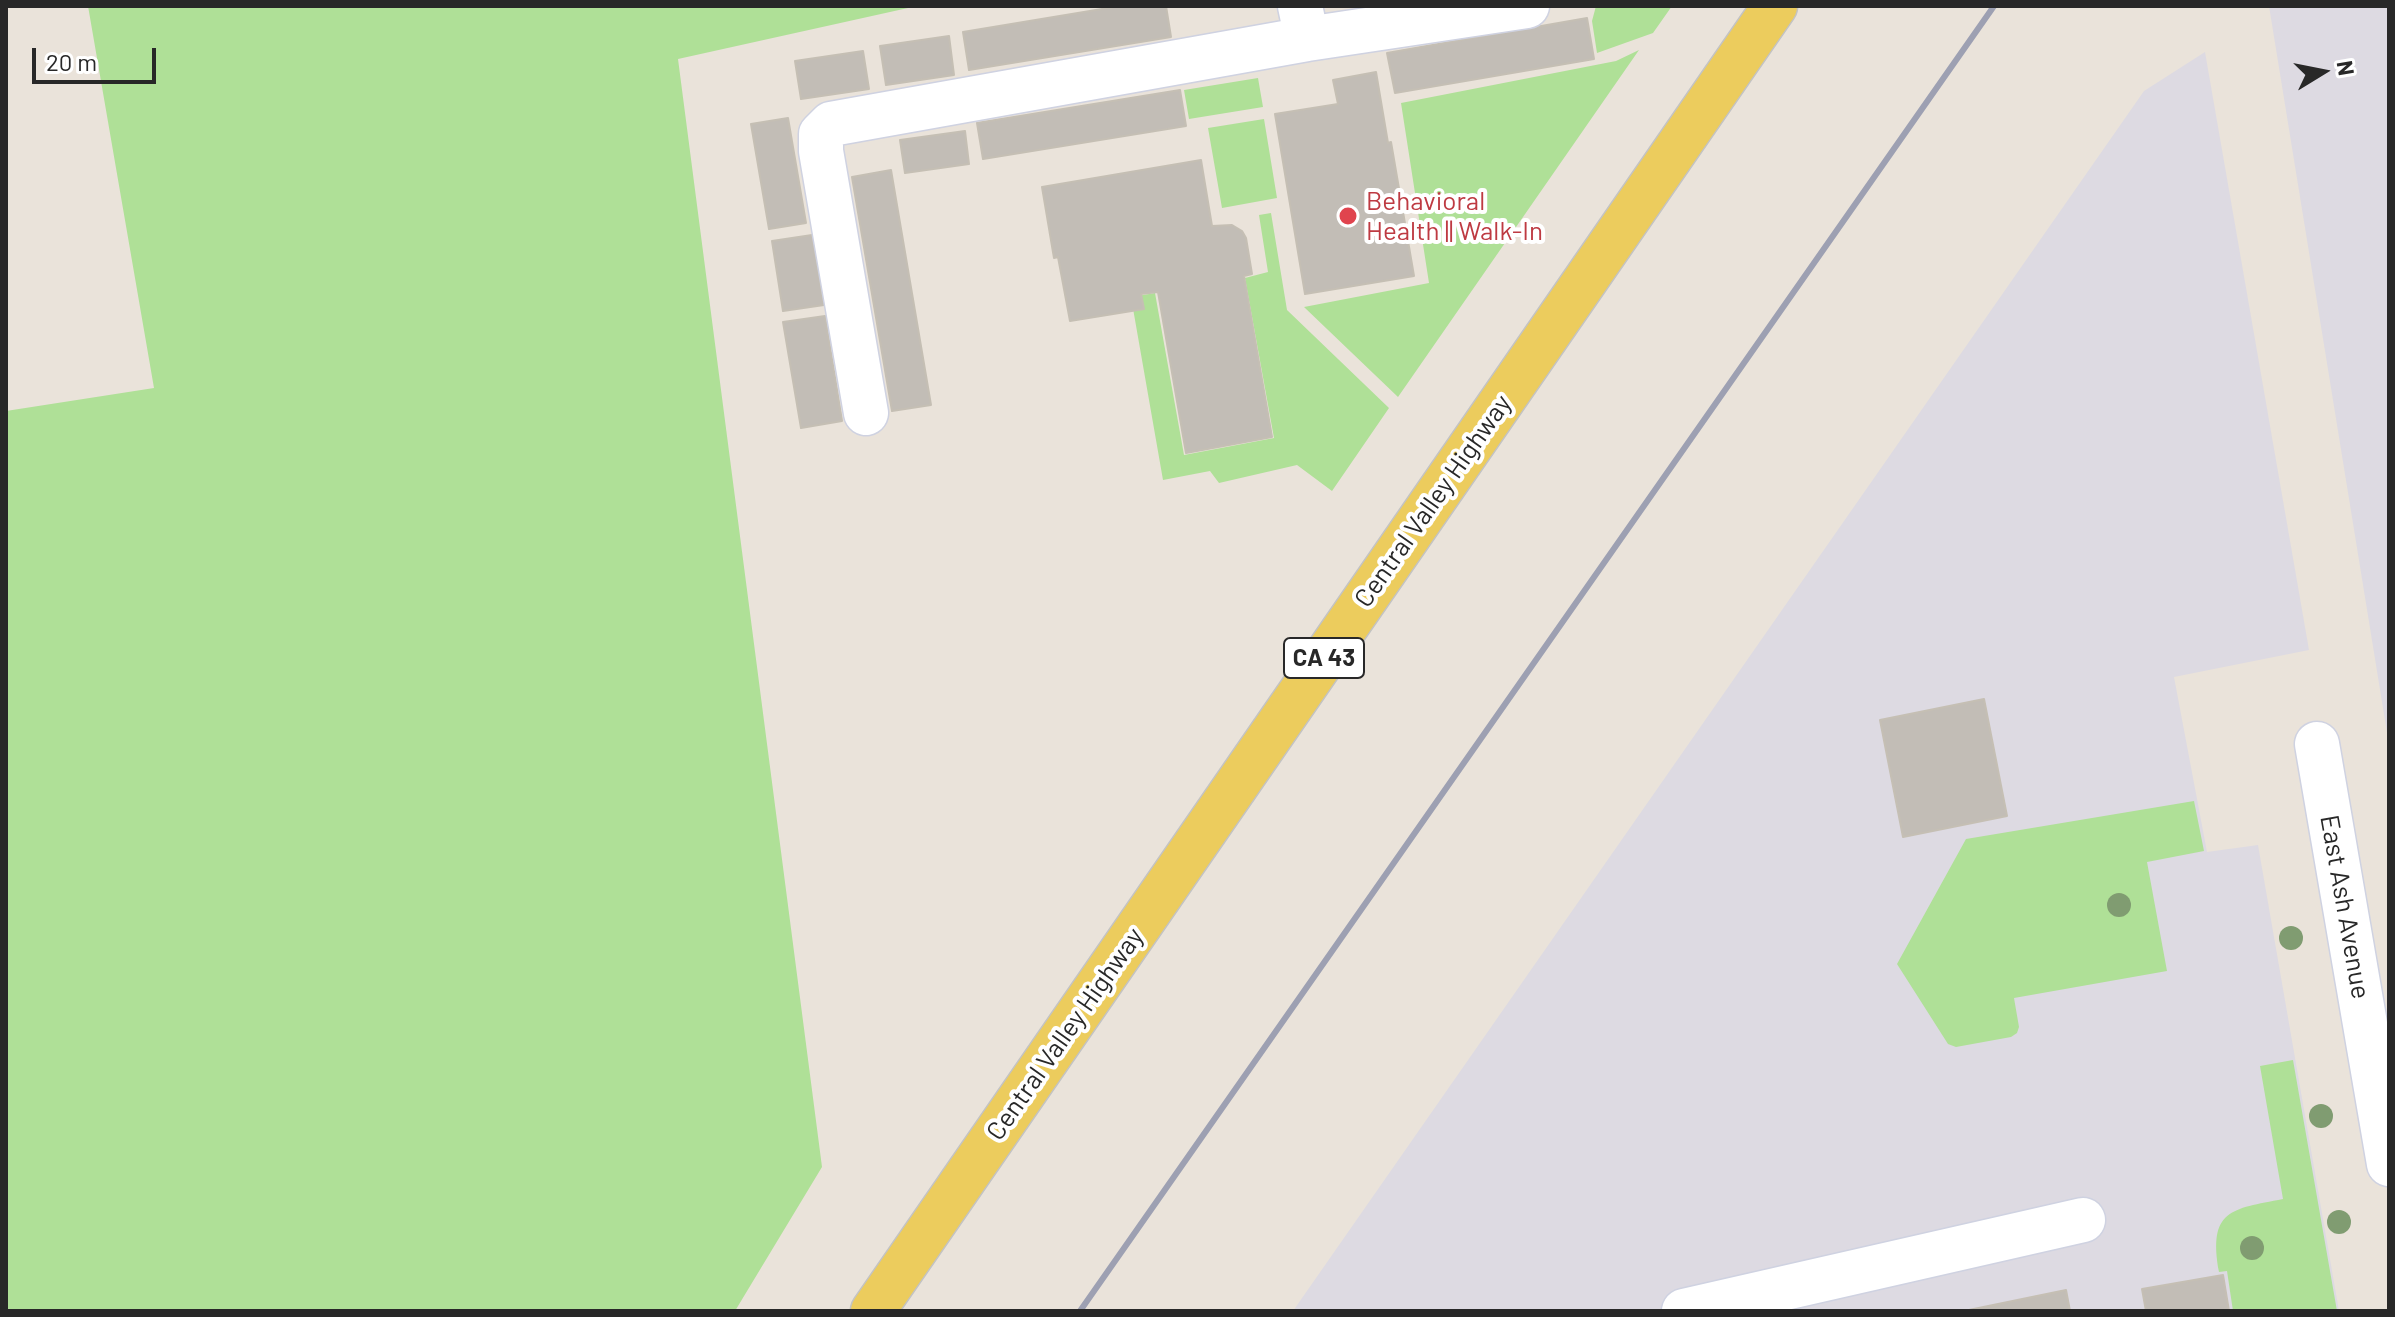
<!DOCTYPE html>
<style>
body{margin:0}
#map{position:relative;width:2395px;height:1317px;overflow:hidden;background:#eae3da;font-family:Barlow,sans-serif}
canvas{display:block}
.frame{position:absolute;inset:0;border:8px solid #282828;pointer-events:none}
.north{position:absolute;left:2283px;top:32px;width:80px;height:80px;-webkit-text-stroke:6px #fff;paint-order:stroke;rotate:80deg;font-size:22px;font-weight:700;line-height:32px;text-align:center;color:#282828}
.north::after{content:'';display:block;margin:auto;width:28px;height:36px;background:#282828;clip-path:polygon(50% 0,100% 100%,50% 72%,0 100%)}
.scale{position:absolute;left:32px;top:48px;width:124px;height:36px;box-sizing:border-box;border:4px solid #282828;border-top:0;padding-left:10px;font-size:24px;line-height:28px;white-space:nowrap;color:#282828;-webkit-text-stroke:6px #fff;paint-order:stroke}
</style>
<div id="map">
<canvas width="2395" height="1317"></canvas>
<div class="frame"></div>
<div class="north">N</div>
<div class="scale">20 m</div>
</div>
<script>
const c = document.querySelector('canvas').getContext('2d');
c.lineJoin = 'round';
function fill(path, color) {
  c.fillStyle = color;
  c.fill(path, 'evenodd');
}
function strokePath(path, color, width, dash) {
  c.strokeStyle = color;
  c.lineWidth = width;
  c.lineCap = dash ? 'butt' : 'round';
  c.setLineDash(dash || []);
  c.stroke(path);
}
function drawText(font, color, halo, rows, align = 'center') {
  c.font = font + ' Barlow,sans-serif';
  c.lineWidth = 8;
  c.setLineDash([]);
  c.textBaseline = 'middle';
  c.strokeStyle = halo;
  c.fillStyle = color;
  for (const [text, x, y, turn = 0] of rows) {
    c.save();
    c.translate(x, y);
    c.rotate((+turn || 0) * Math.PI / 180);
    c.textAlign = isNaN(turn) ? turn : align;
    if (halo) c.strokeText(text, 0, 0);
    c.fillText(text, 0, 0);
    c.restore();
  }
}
fill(new Path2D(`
 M2269,6H2389V745Z
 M2205,52L2309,650L2174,677L2207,852L2258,845L2339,1311H1293L2144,91Z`), '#dddae2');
fill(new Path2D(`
 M88,6H917L678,59L822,1167L735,1311H6V411L154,388Z
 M1596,6H1672L1653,33L1597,53L1592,21Z
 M1639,50L1398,397L1304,307L1429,283L1401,103L1616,61Z
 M1258,78L1263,107L1189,119L1184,90Z
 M1264,119L1277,198L1222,208L1208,128Z
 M1271,213L1287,310L1389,408L1332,491L1297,465L1219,483L1210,471L1163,480L1131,297L1155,293L1184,455L1274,438L1245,278L1268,272L1259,215Z
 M2194,801L2204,851L2147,862L2167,971L2014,998L2019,1027L2017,1033L2011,1037L1956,1047L1948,1044L1897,964L1966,839Z
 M2293,1060L2337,1311H2233L2227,1271L2219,1272C2208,1210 2231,1209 2283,1199L2260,1066Z`), '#afe097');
const building = new Path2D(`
 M1120,6H1166L1171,37L969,70L963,32Z
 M1587,18L1594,59L1395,93L1387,53Z
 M949,36L954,75L886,85L880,46Z
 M863,51L869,89L801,99L795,61Z
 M1376,72L1388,143L1391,142L1414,276L1305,294L1275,114L1338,104L1333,80Z
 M1180,90L1186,126L983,159L977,123Z
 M788,118L806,223L769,229L751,124Z
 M965,131L969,164L905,173L900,140Z
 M1201,160L1212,226L1232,225L1242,231L1246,238L1252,274L1244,276L1272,437L1186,453L1158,292L1141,294L1144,309L1070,321L1058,257L1054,258L1042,187Z
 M891,170L931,405L892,411L852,177Z
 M812,235L824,305L783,311L772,241Z
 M825,316L842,421L801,428L783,322Z
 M1984,699L2007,816L1903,837L1880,720Z
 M2223,1275L2229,1311H2146L2142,1289Z
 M2066,1290L2070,1311H1964Z`);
fill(building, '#c2bdb6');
strokePath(building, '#c5bfb4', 2);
const minor = new Path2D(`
 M1307,39L1527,6
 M866,413L821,151V134L831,124L1307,39L1300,6
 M2317,744L2389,1164
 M1684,1311L2083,1220`);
const major = new Path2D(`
 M873,1311L1775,6`);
strokePath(minor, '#cfd2e1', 47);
strokePath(major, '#c3c3c3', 47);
strokePath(minor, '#fff', 44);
strokePath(major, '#eccc5d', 44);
strokePath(new Path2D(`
 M1080,1311L1994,6`), '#9da0b2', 6);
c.fillStyle = '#809c71';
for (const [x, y] of [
 [2119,905],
 [2291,938],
 [2321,1116],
 [2339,1222],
 [2252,1248]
]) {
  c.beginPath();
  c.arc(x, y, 12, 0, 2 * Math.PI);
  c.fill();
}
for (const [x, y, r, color] of [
 [1348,216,10,"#e0444e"]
]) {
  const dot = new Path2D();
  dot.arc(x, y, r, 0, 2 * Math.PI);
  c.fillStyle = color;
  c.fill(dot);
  strokePath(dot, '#fff', 3);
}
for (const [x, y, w] of [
 [1324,658,80]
]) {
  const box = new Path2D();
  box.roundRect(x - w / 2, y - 20, w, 40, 6);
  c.fillStyle = '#fff';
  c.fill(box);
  strokePath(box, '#282828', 2);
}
drawText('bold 24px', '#282828', null, [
 ["CA 43",1324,658]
]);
drawText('26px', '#be3a42', '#fff', [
 ["Behavioral",1366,201],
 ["Health || Walk-In",1366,231]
], 'left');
drawText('26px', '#282828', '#fff', [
 ["Central Valley Highway",1433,501,-55],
 ["East Ash Avenue",2345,907,80],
 ["Central Valley Highway",1065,1034,-55]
]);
</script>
